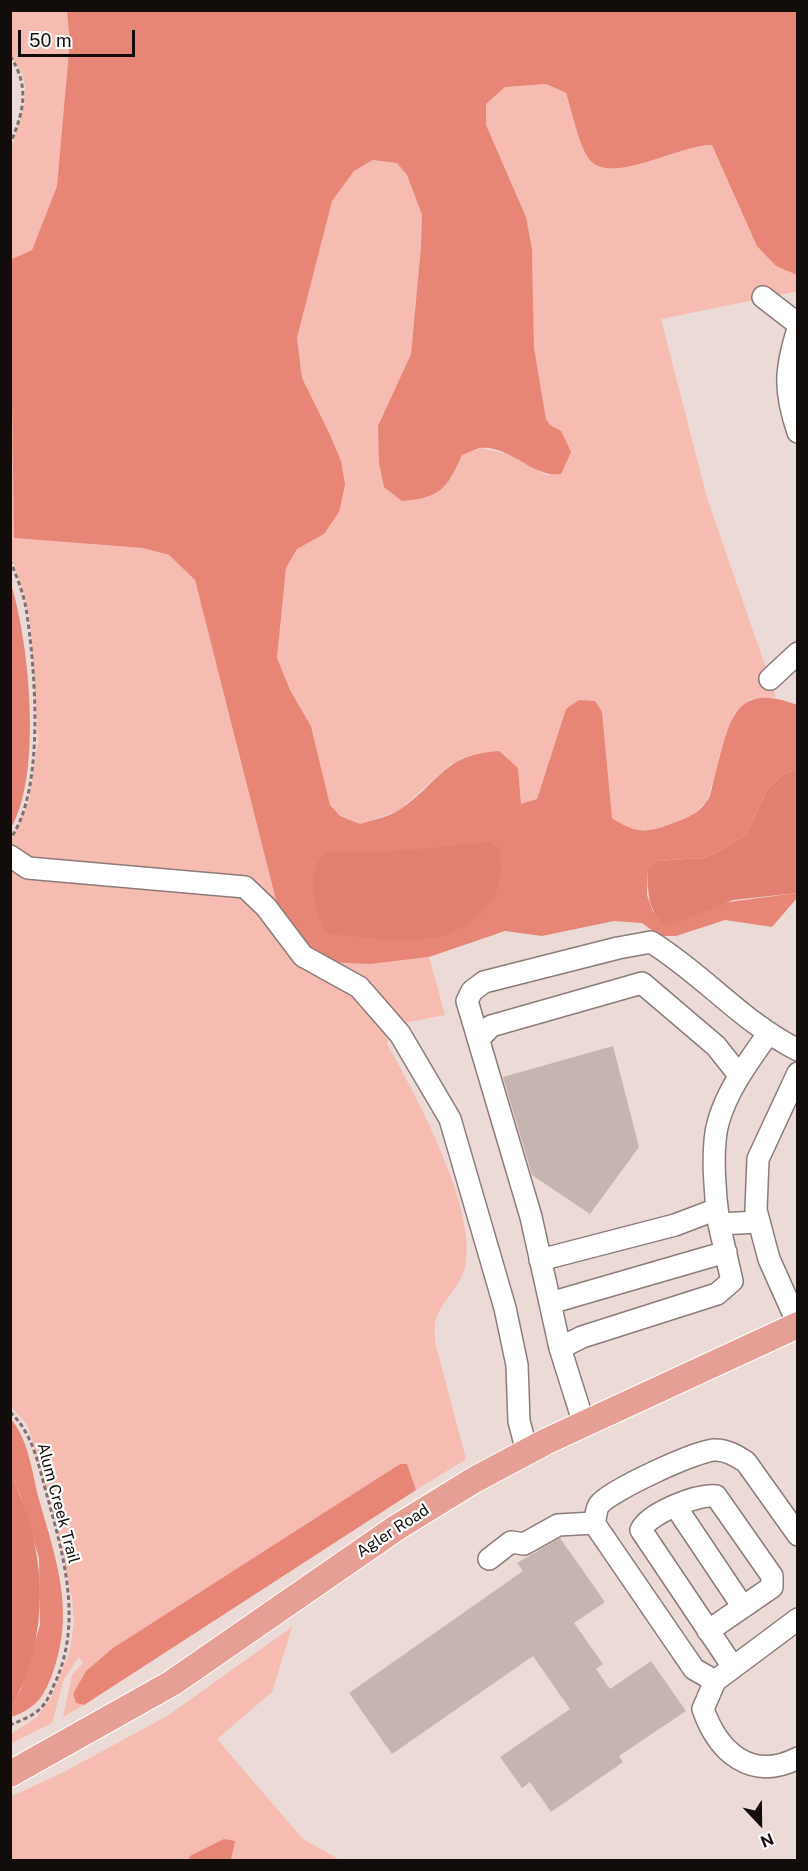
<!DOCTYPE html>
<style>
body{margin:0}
#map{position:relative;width:808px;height:1871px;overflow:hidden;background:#ecdad7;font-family:"Public Sans",sans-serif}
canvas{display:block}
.frame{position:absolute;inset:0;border:12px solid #120c0b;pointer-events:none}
.north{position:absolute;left:730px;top:1793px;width:60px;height:60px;-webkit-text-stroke:4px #fff;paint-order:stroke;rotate:158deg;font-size:16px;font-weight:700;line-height:24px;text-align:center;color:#120c0b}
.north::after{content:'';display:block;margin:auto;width:21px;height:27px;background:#120c0b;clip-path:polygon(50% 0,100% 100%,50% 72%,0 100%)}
.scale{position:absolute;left:18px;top:30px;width:117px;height:27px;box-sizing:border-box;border:3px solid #120c0b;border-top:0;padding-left:8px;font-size:18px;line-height:21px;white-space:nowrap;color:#120c0b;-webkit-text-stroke:4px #fff;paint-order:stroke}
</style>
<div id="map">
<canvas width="808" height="1871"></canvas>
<div class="frame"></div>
<div class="north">N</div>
<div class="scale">50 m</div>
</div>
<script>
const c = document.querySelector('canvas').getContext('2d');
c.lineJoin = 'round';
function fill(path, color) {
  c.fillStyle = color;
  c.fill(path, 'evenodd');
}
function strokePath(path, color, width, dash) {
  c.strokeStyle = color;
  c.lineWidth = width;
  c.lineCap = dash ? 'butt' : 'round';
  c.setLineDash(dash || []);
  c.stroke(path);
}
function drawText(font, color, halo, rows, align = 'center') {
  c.font = font + ' "Public Sans",sans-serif';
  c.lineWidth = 4.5;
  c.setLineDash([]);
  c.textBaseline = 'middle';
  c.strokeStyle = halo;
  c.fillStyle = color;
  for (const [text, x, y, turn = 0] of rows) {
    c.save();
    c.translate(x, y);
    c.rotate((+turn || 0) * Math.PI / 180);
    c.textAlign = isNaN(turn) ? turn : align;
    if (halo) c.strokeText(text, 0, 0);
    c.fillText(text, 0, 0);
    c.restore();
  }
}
fill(new Path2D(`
 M11,11H67L71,40L57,186L32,250L11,260V151L24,104L25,85L22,73L11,56Z
 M546,84L567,94C572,110 579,146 589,159C610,187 680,144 712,145L776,266L797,275L798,291L661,319L707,498L776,697L750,699L734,714L707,801L690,817L653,830H630L612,818L602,712L566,710L537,799L521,805L518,768L451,764L398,811L360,824L340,816L330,805L311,726L290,690L277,659L286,568L297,549L324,534L341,461L302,378L297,338L332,200L354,171L373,160L397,163L407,175L422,215L421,247L411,354L378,426L450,480L462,455L481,448L511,455L548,476L561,431L550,425L546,419L534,348L532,249L526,217L486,125V104L504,87Z
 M10,413L15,460L14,538L143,548L169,555L195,580L280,916L370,964L429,957L445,1015L393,1025L387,1044C416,1096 478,1209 465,1267C461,1287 439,1303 435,1323C434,1329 435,1336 435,1342L466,1459L416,1490L407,1465L400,1464L113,1648L86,1671L73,1694L76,1703L84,1705L63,1717L72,1675L83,1663L79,1657L64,1679L52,1723L11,1743V1734L37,1717L51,1698L70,1650L74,1623L72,1598L56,1524L31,1436L26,1423L11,1407L10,844L29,800L38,741L30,621L25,598L11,556Z
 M292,1627L272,1692L217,1739L303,1839L340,1860H231L233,1855L190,1856L189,1860H11L10,1797L62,1773L169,1715Z`), '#f6bbb1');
fill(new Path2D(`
 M67,11H797C797,35 795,57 798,81L797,275L776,266L757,246L712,145C680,144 610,187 589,159C579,146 572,111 566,93L546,84L505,87L486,104V125L526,217L532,249L534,348L546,419L550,425L561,431L571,452L561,474C532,478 511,445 480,448C475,449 468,453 462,455C447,489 440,498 402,501L384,487L379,463L378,426L411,354L421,247L422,215L407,175L397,163L373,160L354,171L332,201L297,338L302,378L330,435L341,461L345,485L339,512L324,534L297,549L286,568L277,658L290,690L311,726L330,805L340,816L360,824C372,820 389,817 399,810C440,783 442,755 499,751L518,768L521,804L537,799L566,709L579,700L595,701L602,712L612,818C633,832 644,834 668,825C682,820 698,815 707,801C711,796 712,786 714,779C729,728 730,679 797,705V769L784,774L767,789L747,834L723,849L703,858L656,861L648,868L647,895L653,912L797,893V898L772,927L725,920L676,936H660L642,923L614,921L542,936L505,931L429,957L370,964L328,962L297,944L280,916L195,580L169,555L143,548L14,538L10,260L32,250L57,186L70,41Z
 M10,581C29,638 43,774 11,828Z
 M11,1419C28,1439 32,1471 38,1496C55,1556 75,1608 54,1669C45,1695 38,1708 11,1717V1709L21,1689L40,1625L39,1558L20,1495L11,1476Z
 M400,1464H407L416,1490L84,1705L76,1703L73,1694L86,1671L113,1648Z
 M224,1839L235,1841L231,1860H189L190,1856Z`), '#e78576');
fill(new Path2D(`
 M797,769V893L733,900L668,926C646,913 648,890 648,868L656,861L703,858L723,849L747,834L767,789L784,774Z
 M489,842L499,849C500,856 501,864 501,872C499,903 468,930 438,937C404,945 362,936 328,934C315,915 303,867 327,853C334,849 350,852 359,852C402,852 446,846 489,842Z
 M11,1476C48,1550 51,1635 11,1709Z`), '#e18071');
fill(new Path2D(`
 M613,1046L639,1147L590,1214L532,1175L503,1077Z
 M560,1538L605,1602L574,1623L603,1664L596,1669L610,1689L651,1661L686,1711L619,1756L623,1762L551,1812L530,1782L522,1788L500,1757L570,1709L533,1656L392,1754L349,1693L523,1571L517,1563Z`), '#c6b4b1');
const minor = new Path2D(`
 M763,297L798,324
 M798,329C785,370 784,391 798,432
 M770,679L798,653
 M10,856L28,868L245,887L266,907L303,956L359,987L400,1034L450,1119L505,1308L517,1365L519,1421L527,1452
 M479,1039L491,1026L642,983L716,1046L739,1075
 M798,1073L758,1159L756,1210L769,1259L798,1324
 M719,1224C715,1197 711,1149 718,1123C727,1090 749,1061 768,1034
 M540,1260L675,1225L717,1209
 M550,1303L726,1252
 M560,1348L582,1337L717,1294L732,1281L719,1224L759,1222
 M584,1424L560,1348L531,1217L467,1001L472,991L484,982L618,948L651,942C703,974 743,1023 798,1050
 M676,1507L743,1607
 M489,1559L511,1542L524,1544L558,1525L594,1523
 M798,1619L715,1681L703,1709C718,1752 751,1782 798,1758
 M708,1631L772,1587V1576L716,1496C697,1494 649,1513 641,1530L733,1667
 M715,1681L694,1669L594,1523C596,1518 596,1509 599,1505C609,1491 699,1449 716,1450C727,1450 737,1456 746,1462L798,1535`);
const major = new Path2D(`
 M10,1774L172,1683L396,1528L474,1480L547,1441L798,1325`);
strokePath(minor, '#8c7c79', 24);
strokePath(major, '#fff', 28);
strokePath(new Path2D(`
 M10,56C30,86 24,112 10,144
 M10,560C16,575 23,592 26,608C35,666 46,790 10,839
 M10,1412C34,1434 39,1468 48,1499C65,1560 83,1627 53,1687C49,1697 45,1706 35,1713C28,1718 19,1721 10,1725`), '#7d716f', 3, [4.5, 3]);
strokePath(minor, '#fff', 21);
strokePath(major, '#e69f95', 26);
drawText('16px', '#120c0b', '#fff', [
 ["Alum Creek Trail",58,1503,75],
 ["Agler Road",393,1531,-33]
]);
</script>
